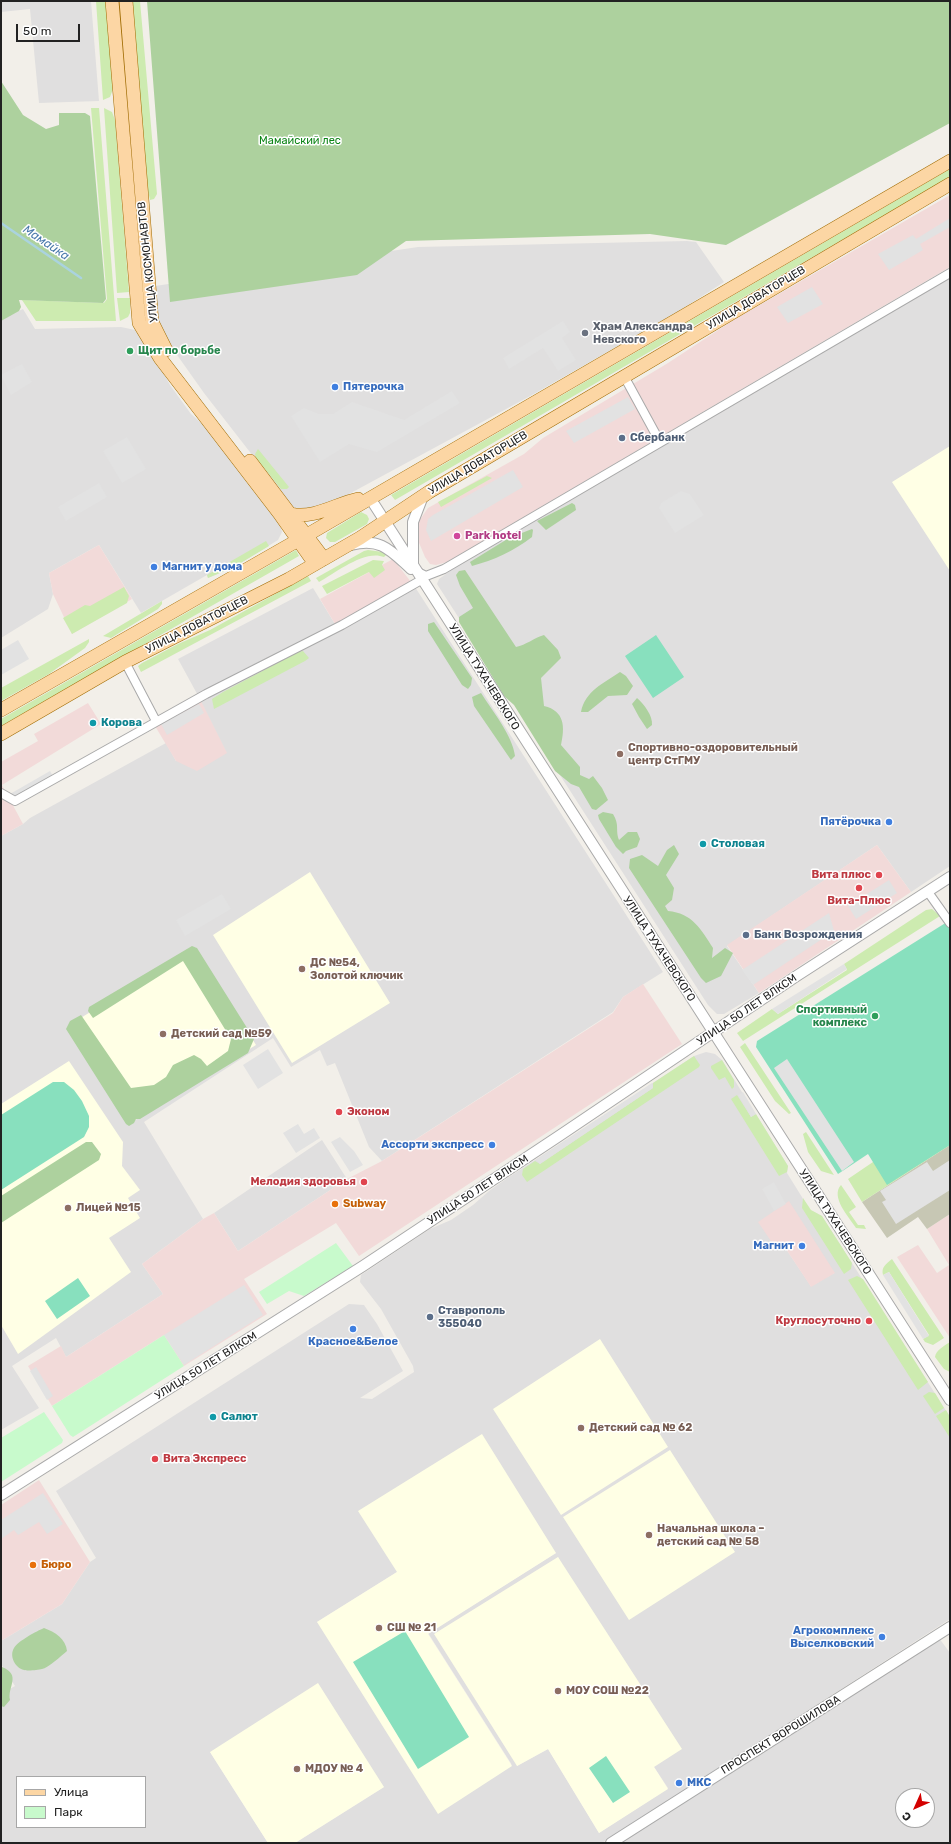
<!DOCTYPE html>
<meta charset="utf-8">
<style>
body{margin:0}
#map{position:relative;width:951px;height:1844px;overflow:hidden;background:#f2efe9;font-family:Rubik,sans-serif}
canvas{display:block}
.frame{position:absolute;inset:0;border:2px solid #222;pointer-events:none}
.legend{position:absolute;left:16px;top:1776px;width:130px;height:52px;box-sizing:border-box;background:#fff;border:1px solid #a7a7a7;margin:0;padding:5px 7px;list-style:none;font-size:12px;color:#222}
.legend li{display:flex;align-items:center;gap:8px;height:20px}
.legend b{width:20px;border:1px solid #a7a7a7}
.north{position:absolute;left:895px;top:1788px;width:40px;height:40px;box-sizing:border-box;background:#fff;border:1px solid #a7a7a7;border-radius:50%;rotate:225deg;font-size:11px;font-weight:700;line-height:16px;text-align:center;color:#222}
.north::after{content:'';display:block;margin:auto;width:14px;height:18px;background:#d40000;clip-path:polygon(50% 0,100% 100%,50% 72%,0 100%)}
.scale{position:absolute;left:16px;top:24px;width:64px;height:18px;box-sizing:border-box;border:2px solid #222;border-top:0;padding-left:5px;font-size:12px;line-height:14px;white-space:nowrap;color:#222;-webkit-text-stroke:3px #fff;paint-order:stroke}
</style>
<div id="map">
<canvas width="951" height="1844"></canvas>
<div class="frame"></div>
<ul class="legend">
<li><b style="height:5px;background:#fcd6a4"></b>Улица</li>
<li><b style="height:11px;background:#c8facc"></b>Парк</li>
</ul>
<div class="north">С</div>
<div class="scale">50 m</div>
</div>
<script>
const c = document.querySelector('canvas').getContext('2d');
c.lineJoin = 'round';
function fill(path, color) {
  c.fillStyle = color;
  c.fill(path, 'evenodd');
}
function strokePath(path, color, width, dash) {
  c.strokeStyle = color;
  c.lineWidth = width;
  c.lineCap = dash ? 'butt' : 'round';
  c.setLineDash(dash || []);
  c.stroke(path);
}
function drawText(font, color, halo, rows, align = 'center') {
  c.font = font + ' Rubik,sans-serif';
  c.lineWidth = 3;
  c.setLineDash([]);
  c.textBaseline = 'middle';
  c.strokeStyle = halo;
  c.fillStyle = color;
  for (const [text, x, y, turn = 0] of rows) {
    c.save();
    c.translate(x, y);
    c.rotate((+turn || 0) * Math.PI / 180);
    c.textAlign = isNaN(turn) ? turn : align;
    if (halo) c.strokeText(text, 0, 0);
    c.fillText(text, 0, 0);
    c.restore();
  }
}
fill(new Path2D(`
 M1,1H91L99,101L39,103L30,9L1,12Z
 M687,241L696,242L724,282L679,311L532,395L325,507L295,510L204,393L165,338L159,323L155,286L418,247Z
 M950,276V866L911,892L877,845L727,946L759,993L724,1014H717L708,1005L437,584L439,579L457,566Z
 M23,309L35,329L121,327L135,330L160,367L170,385L191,414L207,428L278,516L282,532L278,540L234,567L208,578L207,575L141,613L99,545L49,573L53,594L48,609L1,638V319Z
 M415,587L663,972L623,997L613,1012L382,1161L369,1147L335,1063L327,1066L320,1050L291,1067L273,1038L144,1122L203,1219L142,1264L163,1294L66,1357L56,1338L12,1366L39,1408L1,1430V836L23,824L30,818L166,743L176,761L201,701L178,659L313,588L338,629Z
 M706,1052L715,1054L722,1060L788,1166L787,1173L810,1210L822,1216L950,1417V1619L602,1843H295L384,1787L210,1752L268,1843H1V1694L15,1686L1,1664V1641L62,1604L90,1562L96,1558L56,1491L349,1304L364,1305L377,1324L403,1371L360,1398L372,1399L414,1372L413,1366L381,1309L360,1282L361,1275L430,1229L451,1220L473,1205L489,1191L506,1179L694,1056ZM782,1243L834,1273L811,1286ZM556,1553L428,1633L512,1765L317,1622L397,1572ZM558,1557L654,1767L668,1788L599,1833L548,1749L517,1766ZM17,1777H145V1827H17Z
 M322,1140L347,1179L238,1251L214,1213Z
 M939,1638L950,1653V1843H619ZM903,1796H927V1820H903Z`), '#e0dfdf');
fill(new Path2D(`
 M950,195V267L447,562L436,565L430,564L425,557L417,538L419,521L428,508L524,454L543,438L668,363L732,321Z
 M99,545L132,599L72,634L53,594L49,573Z
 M393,559L415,587L338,629L320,599Z
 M201,701L227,753L197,771L176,761L155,726Z
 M88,703L101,724L2,785L23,824L1,836V762L38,741L34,734Z
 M877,845L911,892L759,993L727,945Z
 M643,984L682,1044L359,1256L336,1223L244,1279L267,1314L184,1366L164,1335L52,1406L28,1366L61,1346L66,1357L163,1294L142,1264L203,1219L214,1213L238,1251L347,1179L382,1161L613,1013L623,997Z
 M789,1201L835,1273L811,1287L782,1243L775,1247L758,1222Z
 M950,1214V1338L897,1257L918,1245L937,1273L949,1265L927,1229Z
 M39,1480L90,1562L62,1604L1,1641V1505Z`), '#f2dad9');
fill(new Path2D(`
 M950,446V571L892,482Z
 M310,872L390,1003L292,1063L213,935Z
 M195,947L256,1045L132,1122L71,1024Z
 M69,1061L123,1142L122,1166L140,1190L128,1198L140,1218L109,1238L131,1272L18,1354L1,1325V1104Z
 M600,1339L668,1447L561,1515L493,1409Z
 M482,1434L556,1553L428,1634L512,1766L438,1814L317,1622L397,1572L358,1511Z
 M670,1450L735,1552L629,1620L563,1517Z
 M558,1557L682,1749L654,1767L668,1789L599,1833L548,1749L517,1766L434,1634Z
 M318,1683L384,1787L295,1843H268L210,1752Z`), '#ffffe5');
fill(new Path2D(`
 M950,1145V1214L927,1229L918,1217L887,1238L862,1202Z`), '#c7c7b4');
fill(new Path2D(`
 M96,1H106L113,89L110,97L103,100Z
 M131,1H140L157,194L154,199L150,200L145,178Z
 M91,108H99L116,321H36L22,300L104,303L107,299Z
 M104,108L112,112L115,120L129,292L117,293Z
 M950,169V177L395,500L391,495Z
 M117,298H130V313L128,317L120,321Z
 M258,449L289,487L287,489H281L256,458L255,454Z
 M487,476L492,478L441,507L438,502Z
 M361,512L367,515L369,519L367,524L335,542H330L326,538L327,533Z
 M266,541L269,546L234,567L208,578L207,575Z
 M296,550L299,556L1,726V719Z
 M368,550L383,552L386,555L384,557C365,549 335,573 319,582L316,578L364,551Z
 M373,560L384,561L382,565L385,570L374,578L369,572L327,594L322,586Z
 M308,576L311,581L141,672L138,666L142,663L178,644L210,630Z
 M124,587L129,596L127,603L72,634L63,618L85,605L90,606Z
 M162,601V604L158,609L111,638L103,636Z
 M89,639V642L85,648L49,674L1,701V688Z
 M303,651L309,658L305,661L214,709L212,699L223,692L298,652Z
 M932,909L940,916L743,1041L737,1033L772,1009L778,1014L847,970L844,964L926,910Z
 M745,1043L791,1113L789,1114L775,1101L740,1047Z
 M694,1056L700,1065L699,1067L527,1182L522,1175L523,1169L535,1161L540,1164L653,1088V1083Z
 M722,1060L734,1080V1087L732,1089L725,1077L719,1080L711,1068V1066Z
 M737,1095L751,1117L756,1114L788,1166L787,1172L779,1176L731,1099Z
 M806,1132L834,1175L821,1171L808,1152L803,1134Z
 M950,1145L862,1202L848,1179L873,1162Z
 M841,1185L856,1207L849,1212L858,1225H864L866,1229L856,1228C849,1217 830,1197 841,1185Z
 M803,1198L811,1210L822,1216L852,1263L851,1269L844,1274L802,1208Z
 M892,1259L944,1338L933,1345L925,1342L923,1339L929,1335L889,1272L883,1275C881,1267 886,1264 892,1259Z
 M857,1276L863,1279L928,1382L918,1390L848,1280Z
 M950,1342V1372L944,1369L935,1357C936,1350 944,1346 950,1342Z
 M929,1392L935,1393L944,1408L935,1414L923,1396Z
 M946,1410L950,1417V1438L936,1416Z`), '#cdebb0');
fill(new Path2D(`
 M147,1H950V123L726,245L650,234L406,241L357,275L170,302Z
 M1,81L23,115L46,129L59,125V113H85L90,116L106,299L103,303L19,300L21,307L19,311L1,321Z
 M572,503L575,505L576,510L546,530L537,521Z
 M532,529L533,530L532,537C514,551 494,560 472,566L470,562L509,538Z
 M465,570L516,647C526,645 534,638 544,635L558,650L561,658L541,678L544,706C565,711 565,727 561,745L580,767V775L589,779L593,776L602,788L608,800L596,810L592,809L579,787L571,784L555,771L514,705L504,696L459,622V617L473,608L460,586L456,575L459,571Z
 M434,622L472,678L471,685L468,689L462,685L428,631V624Z
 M620,672L626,676L633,686L627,695L608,696L588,712H581C585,691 604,683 620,672Z
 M481,693C491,709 513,736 515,756L511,760L474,706L472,697Z
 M637,698C644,704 653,716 652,725L647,729L639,717L632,704Z
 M603,812L613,814C620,826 615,829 619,840L628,832H637L640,839L637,847L626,851L623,854L616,847L599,819L598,815Z
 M674,845L679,854L666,875L674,888L672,900L665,906L668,911C692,913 701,929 713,948L712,958L725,948L733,953L721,976L706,983L701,978L629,868L630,859L642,855L658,866L667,850Z
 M192,946L197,948L254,1039L248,1053L140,1119H136L134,1123L129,1126L126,1124L66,1029L70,1021L81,1015L131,1088L154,1085L166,1077L173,1065L194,1055L201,1059L207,1066L228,1051L231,1039L183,961L93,1018L88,1011L89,1007Z
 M86,1142H92L101,1154L99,1160L1,1223V1196Z
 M44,1628C55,1632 66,1639 67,1651C61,1656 48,1668 42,1669C38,1670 28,1671 24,1670C15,1668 9,1656 14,1648C18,1641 37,1631 44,1628Z
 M2,1667C22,1675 7,1687 10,1700L4,1707L1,1706Z`), '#add19e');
fill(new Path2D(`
 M336,1243L353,1266L304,1296L289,1291L267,1304L259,1292Z
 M164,1335L184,1366L73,1437L70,1435L52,1406Z
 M44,1412L63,1440L62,1443L1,1482V1438Z`), '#c8facc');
fill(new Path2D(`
 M656,635L684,677L653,698L625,656Z
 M947,922L950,927V1145L887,1185L868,1154L838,1174L756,1047L757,1041Z
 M53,1082H64L74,1090L82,1101L89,1116V1127L84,1137L1,1190V1115Z
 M78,1278L90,1296L57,1319L45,1301Z
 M405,1631L469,1737L418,1769L353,1662Z
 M606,1756L630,1792L613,1803L589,1768Z`), '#88e0be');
fill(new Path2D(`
 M950,218V227L920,244L923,250L889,270L878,254L913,235L916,239Z
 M812,287L823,304L788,323L777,307Z
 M563,321L570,332L562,338L576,360L558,371L543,348L509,369L503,358Z
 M22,364L32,382L11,395L1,375Z
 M452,391L460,403L377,452L349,444L320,462L291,416L304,408L319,414H333L352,402L404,420Z
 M628,397L635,409L574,443L566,431Z
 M127,437L146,469L122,483L103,451Z
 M513,470L523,487L431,541L426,530L428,519L433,515Z
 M99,483L107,497L66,521L58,507Z
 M681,491L690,494L704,515L675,533L659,508L661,503Z
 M18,640L29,659L1,675V650Z
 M199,704L204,713L167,735L161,724Z
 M50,771L53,776L16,797L10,794Z
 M889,880L897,893L856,919L848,906Z
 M222,894L231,909L185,936L176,920Z
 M829,913L834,931L753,985L742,970Z
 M844,964L847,969L778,1014L772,1009Z
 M268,1049L283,1073L258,1089L243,1065Z
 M787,1059L854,1162L842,1171L774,1068Z
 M652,1083L653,1088L540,1164L536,1160Z
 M743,1092L756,1114L751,1117L738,1095Z
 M298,1124L304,1134L314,1128L320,1138L296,1153L283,1133Z
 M340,1137L354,1151L363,1165L350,1172L331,1142Z
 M950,1160V1190L896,1224L882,1202L886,1200L880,1191L927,1162L933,1171Z
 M774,1182L786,1204L774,1211L762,1189Z
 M889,1272L929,1336L923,1339L883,1275Z
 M244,1285L263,1315L184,1365L164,1335Z
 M36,1367L53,1396L47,1400L30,1371Z
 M43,1493L63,1524L47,1534L39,1522L18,1535L14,1530L1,1539V1520Z`), '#e2e2e2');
strokePath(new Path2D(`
 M1,223L81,278`), '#aad3df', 2.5);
const minor = new Path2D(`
 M624,376L660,442
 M418,572L426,576L444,569L950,273
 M125,662L156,721
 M1,793L15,801L206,694L342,625L423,579
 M928,892L950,923`);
const tertiary = new Path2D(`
 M370,498L950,1400
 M351,545C381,537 391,551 411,569
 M413,565V522L423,496
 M1,1495L363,1266L559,1136L795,977L950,877
 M611,1843L950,1627`);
const primary = new Path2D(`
 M112,1L139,323L160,358L279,513L315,564
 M126,1L152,322L166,350
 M250,461L324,559
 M291,514C315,519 335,504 358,499
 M1,710L307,535L950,161
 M1,734L125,662L289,579L360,538L429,492L950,184`);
strokePath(minor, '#a9a9a9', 10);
strokePath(tertiary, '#a9a9a9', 12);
strokePath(primary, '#a06b00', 14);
strokePath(minor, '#fff', 8);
strokePath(tertiary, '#fff', 10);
strokePath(primary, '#fcd6a4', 13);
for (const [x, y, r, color] of [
 [585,333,4,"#6b7280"],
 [130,351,4,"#2e9e5b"],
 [335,387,4,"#3f7fe0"],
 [622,438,4,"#5c6f8a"],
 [457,536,4,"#d1479c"],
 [154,567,4,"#3f7fe0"],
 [93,723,4,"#0f9aa8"],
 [620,754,4,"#8d6e63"],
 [889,822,4,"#3f7fe0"],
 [703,844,4,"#0f9aa8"],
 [879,875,4,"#e0444e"],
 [859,888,4,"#e0444e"],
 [746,935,4,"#5c6f8a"],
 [302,969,4,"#8d6e63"],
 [875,1016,4,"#2e9e5b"],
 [163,1034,4,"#8d6e63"],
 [339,1112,4,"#e0444e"],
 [492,1145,4,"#3f7fe0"],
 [364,1182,4,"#e0444e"],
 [335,1204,4,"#e8710a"],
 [68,1208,4,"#8d6e63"],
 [802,1246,4,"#3f7fe0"],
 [430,1317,4,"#5c6f8a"],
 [869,1321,4,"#e0444e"],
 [353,1329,4,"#3f7fe0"],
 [213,1417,4,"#0f9aa8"],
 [581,1428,4,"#8d6e63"],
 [155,1459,4,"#e0444e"],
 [649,1535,4,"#8d6e63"],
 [33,1565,4,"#e8710a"],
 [379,1628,4,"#8d6e63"],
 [882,1637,4,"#3f7fe0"],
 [558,1691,4,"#8d6e63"],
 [297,1769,4,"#8d6e63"],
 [679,1783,4,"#3f7fe0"]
]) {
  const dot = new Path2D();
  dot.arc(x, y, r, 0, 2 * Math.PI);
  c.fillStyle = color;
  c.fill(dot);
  strokePath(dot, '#fff', 1.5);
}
drawText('11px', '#0c8416', '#fff', [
 ["Мамайский лес",300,141]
]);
drawText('11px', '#222', '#fff', [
 ["УЛИЦА КОСМОНАВТОВ",148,262,-96],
 ["УЛИЦА ДОВАТОРЦЕВ",756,298,-31],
 ["УЛИЦА ДОВАТОРЦЕВ",478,463,-31],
 ["УЛИЦА ДОВАТОРЦЕВ",197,625,-27],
 ["УЛИЦА ТУХАЧЕВСКОГО",484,677,58],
 ["УЛИЦА ТУХАЧЕВСКОГО",659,949,57],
 ["УЛИЦА 50 ЛЕТ ВЛКСМ",747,1010,-34],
 ["УЛИЦА 50 ЛЕТ ВЛКСМ",478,1190,-33],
 ["УЛИЦА ТУХАЧЕВСКОГО",835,1222,57],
 ["УЛИЦА 50 ЛЕТ ВЛКСМ",206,1366,-32],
 ["ПРОСПЕКТ ВОРОШИЛОВА",781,1735,-32]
]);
drawText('bold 11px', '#5b616d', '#fff', [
 ["Храм Александра",593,327],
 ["Невского",593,340]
], 'left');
drawText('bold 11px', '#27864d', '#fff', [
 ["Щит по борьбе",138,351],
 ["Спортивный",867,1010,"right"],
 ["комплекс",867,1023,"right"]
], 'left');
drawText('bold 11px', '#366cbe', '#fff', [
 ["Пятерочка",343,387,"left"],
 ["Магнит у дома",162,567,"left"],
 ["Пятёрочка",881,822],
 ["Ассорти экспресс",484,1145],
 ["Магнит",794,1246],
 ["Красное&Белое",353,1342,"center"],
 ["Агрокомплекс",874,1631],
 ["Выселковский",874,1644],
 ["МКС",687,1783,"left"]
], 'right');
drawText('bold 11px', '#4e5e75', '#fff', [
 ["Сбербанк",630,438],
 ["Банк Возрождения",754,935],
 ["Ставрополь",438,1311],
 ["355040",438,1324]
], 'left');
drawText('bold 11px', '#b23c85', '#fff', [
 ["Park hotel",465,536]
], 'left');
drawText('bold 11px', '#0d838f', '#fff', [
 ["Корова",101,723],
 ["Столовая",711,844],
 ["Салют",221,1417]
], 'left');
drawText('bold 11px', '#785e54', '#fff', [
 ["Спортивно-оздоровительный",628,748],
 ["центр СтГМУ",628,761],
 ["ДС №54,",310,963],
 ["Золотой ключик",310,976],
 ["Детский сад №59",171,1034],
 ["Лицей №15",76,1208],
 ["Детский сад № 62",589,1428],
 ["Начальная школа –",657,1529],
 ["детский сад № 58",657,1542],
 ["СШ № 21",387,1628],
 ["МОУ СОШ №22",566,1691],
 ["МДОУ № 4",305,1769]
], 'left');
drawText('bold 11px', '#be3a42', '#fff', [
 ["Вита плюс",871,875],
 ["Вита-Плюс",859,901,"center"],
 ["Эконом",347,1112,"left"],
 ["Мелодия здоровья",356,1182],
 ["Круглосуточно",861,1321],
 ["Вита Экспресс",163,1459,"left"]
], 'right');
drawText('bold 11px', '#c56008', '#fff', [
 ["Subway",343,1204],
 ["Бюро",41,1565]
], 'left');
drawText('italic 12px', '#4a7aab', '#fff', [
 ["Мамайка",46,243,34]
]);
</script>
